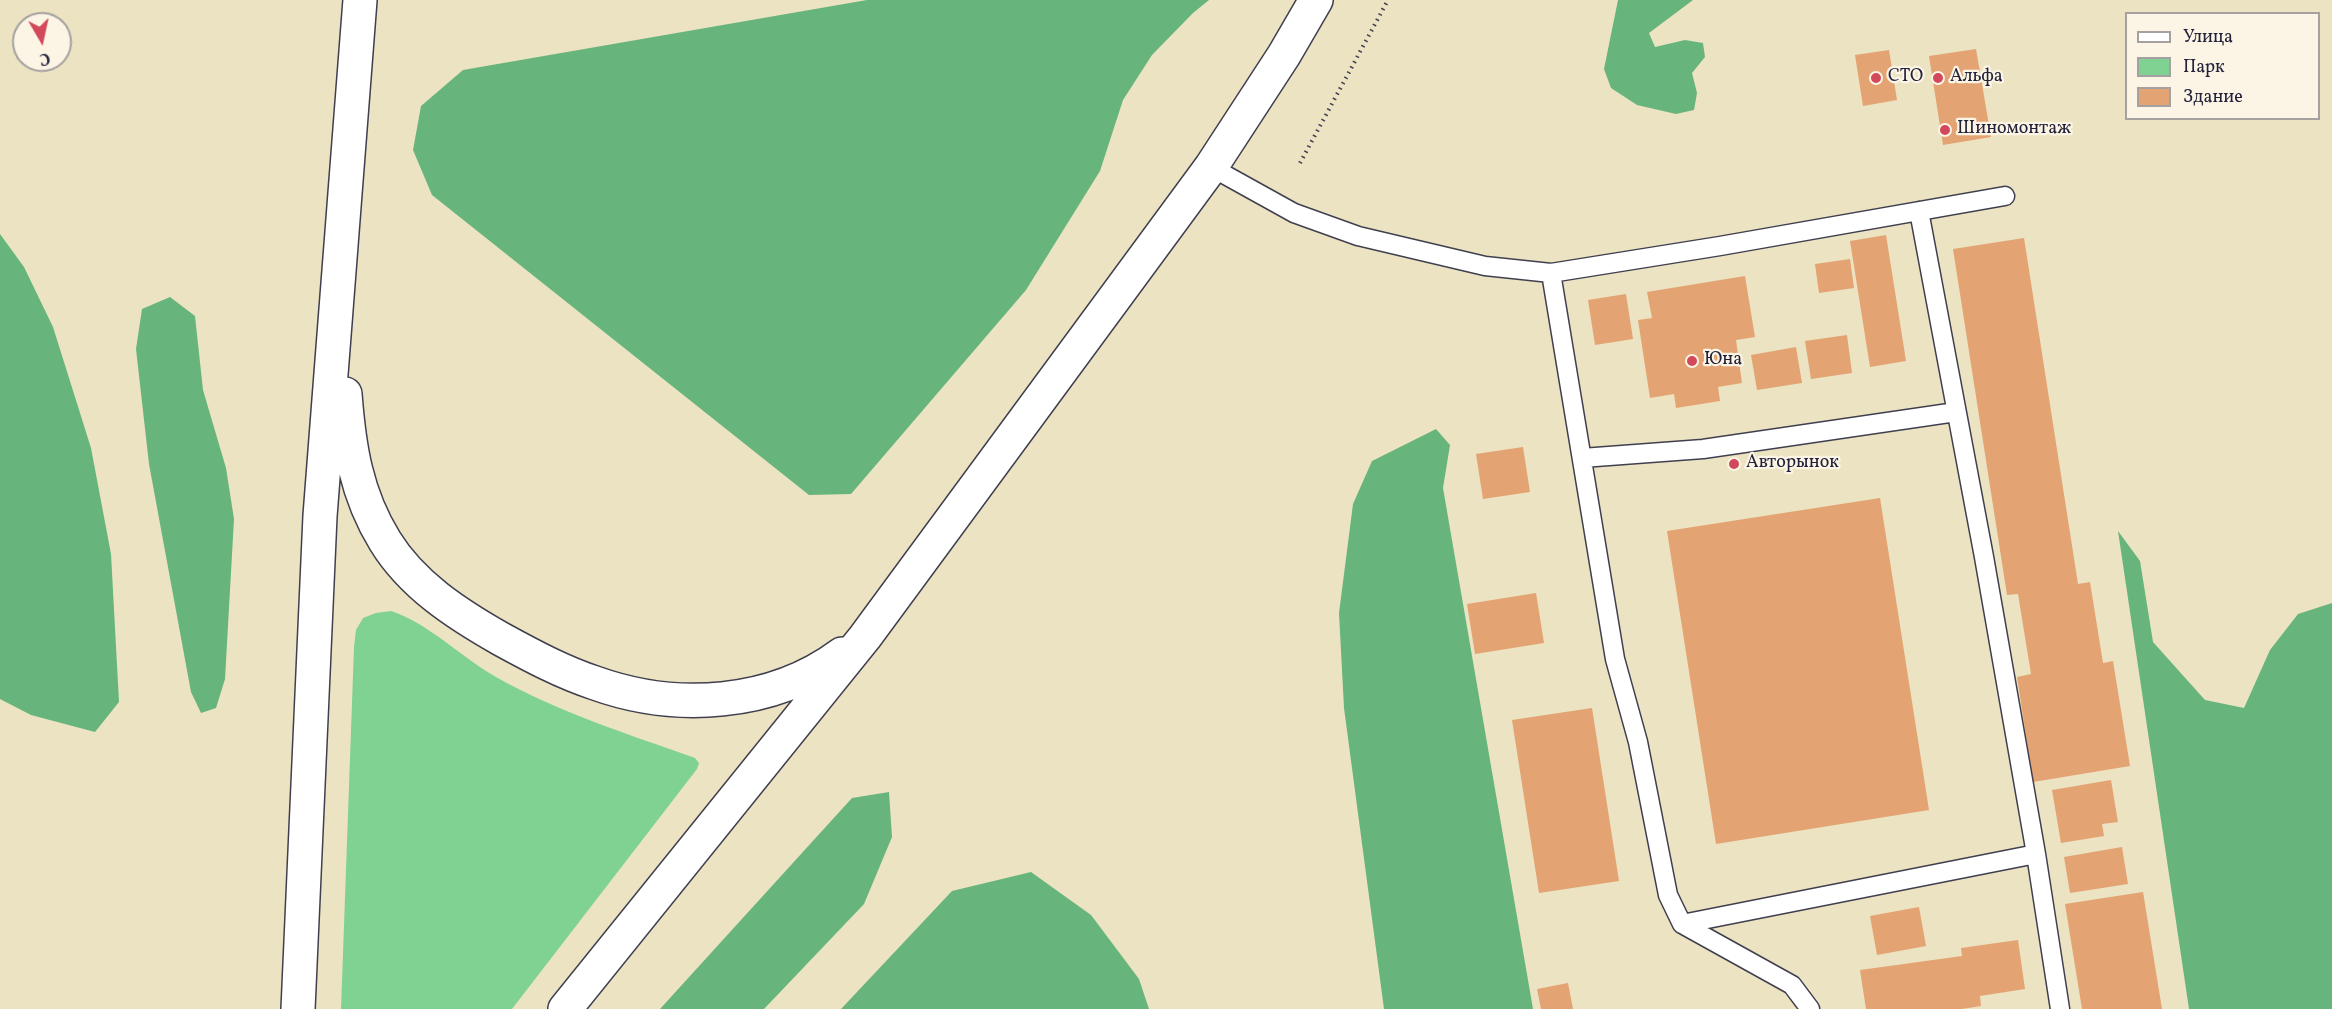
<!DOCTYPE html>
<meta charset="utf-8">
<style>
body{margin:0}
#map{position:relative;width:2332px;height:1009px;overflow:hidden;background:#ebe3c1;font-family:Vollkorn,serif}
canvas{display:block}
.legend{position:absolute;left:2125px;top:12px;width:195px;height:108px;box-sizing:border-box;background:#fcf5e5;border:2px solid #a5a1a1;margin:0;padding:8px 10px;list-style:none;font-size:18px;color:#22223b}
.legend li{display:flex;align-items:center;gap:12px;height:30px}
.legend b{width:30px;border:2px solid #a5a1a1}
.north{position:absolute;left:12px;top:12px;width:60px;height:60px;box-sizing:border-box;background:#fcf5e5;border:2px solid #a5a1a1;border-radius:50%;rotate:171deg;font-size:16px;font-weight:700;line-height:24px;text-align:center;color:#22223b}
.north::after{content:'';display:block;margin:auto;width:21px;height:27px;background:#d1495b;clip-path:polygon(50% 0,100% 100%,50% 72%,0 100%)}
</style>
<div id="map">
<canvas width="2332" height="1009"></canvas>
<ul class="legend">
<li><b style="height:8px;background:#fff"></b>Улица</li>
<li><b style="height:16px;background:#80d293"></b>Парк</li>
<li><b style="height:16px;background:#e4a373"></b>Здание</li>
</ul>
<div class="north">С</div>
</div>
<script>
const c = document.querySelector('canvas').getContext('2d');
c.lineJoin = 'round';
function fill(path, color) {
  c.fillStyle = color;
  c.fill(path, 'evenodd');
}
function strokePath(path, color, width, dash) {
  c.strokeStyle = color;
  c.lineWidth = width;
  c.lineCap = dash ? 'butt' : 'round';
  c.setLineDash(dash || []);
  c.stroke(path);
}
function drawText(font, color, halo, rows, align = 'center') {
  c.font = font + ' Vollkorn,serif';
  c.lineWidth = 4.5;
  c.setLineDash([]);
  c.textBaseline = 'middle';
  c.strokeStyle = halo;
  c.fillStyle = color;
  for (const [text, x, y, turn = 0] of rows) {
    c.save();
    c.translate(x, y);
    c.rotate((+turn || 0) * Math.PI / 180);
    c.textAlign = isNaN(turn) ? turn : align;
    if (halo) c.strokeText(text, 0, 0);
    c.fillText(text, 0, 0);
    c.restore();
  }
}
fill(new Path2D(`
 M391,611C428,623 461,657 496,677C558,712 628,734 695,758L699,763L697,769L512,1009H341L354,647L356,630L363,618L376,613Z`), '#80d293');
fill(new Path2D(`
 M867,0H1209L1193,13L1152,55L1123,100L1100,171L1026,290L851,494L809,495L432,195L413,150L421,106L463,70Z
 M1618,0H1693L1649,33L1655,47L1685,40L1703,43L1705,57L1692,73L1697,93L1694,110L1676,114L1637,105L1611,88L1604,69Z
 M0,234L24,267L53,327L91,448L111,554L119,702L95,732L31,715L0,699Z
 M170,297L195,316L203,390L226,468L234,519L225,679L216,708L201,713L191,692L149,464L136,349L142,309Z
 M1436,429L1450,445L1443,488L1533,1009H1384L1344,708L1339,613L1353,504L1372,461Z
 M2118,531L2140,561L2153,642L2205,700L2244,708L2270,650L2298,614L2332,603V1009H2189Z
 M889,792L892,837L864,904L764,1009H660L852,798Z
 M1031,872L1091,915L1139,979L1149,1009H841L952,891Z`), '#68b47d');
fill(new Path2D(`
 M1976,49L1991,137L1943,145L1929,56Z
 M1889,50L1897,100L1863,106L1855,55Z
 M1886,235L1906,361L1870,367L1850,241Z
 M2024,238L2078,584L2090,582L2103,663L2113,661L2130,766L2033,782L2017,677L2031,674L2018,594L2007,595L1953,249Z
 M1850,259L1854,288L1819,293L1815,264Z
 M1745,276L1755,337L1736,340L1742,383L1718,387L1720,401L1676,408L1674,394L1650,398L1638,320L1652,318L1647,292Z
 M1626,294L1633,339L1595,345L1588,300Z
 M1847,335L1852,373L1811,379L1805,341Z
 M1796,347L1802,383L1757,390L1751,355Z
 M1523,447L1530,492L1483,499L1476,454Z
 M1880,498L1929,810L1716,844L1667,531Z
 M1536,593L1544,643L1475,654L1467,604Z
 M1592,708L1619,881L1539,893L1512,720Z
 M2111,780L2118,822L2102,824L2104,836L2061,843L2052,790Z
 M2122,847L2128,884L2070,893L2064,857Z
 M2143,892L2162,1009H2082L2065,904Z
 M1919,907L1926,946L1877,955L1870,916Z
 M2018,940L2025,989L1980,996L1981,1006L1962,1009H1866L1860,970L1962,956L1961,948Z
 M1568,983L1573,1009H1541L1537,989Z`), '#e4a373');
const service = new Path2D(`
 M1211,167L1294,213L1358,236L1485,266L1551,273L1720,246L2005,196
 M1919,211L1984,557L2036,854
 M1551,273L1615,659L1638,742L1668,895L1682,924L1792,985L1810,1009
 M1582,458L1703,449L1956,412
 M1682,924L2036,854L2060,1009`);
const primary = new Path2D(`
 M345,394C349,447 356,494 385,541C412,585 457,614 501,639C532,656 562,672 595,683C676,712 772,706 842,654
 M298,1009L320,516L360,0
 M565,1009L865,637L1211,167L1284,55L1316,0`);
strokePath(service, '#403f4f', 21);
strokePath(primary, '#403f4f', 36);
strokePath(new Path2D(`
 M1300,163L1388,0`), '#403f4f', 4, [1.5, 4.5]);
strokePath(service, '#fff', 18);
strokePath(primary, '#fff', 33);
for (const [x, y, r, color] of [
 [1876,78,6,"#d1495b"],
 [1938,78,6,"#d1495b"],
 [1945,130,6,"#d1495b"],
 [1692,361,6,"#d1495b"],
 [1734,464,6,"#d1495b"]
]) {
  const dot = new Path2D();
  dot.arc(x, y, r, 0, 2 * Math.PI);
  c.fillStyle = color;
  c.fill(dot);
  strokePath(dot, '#fcf5e5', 2);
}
drawText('18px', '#22223b', '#fcf5e5', [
 ["СТО",1888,78],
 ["Альфа",1950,78],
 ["Шиномонтаж",1957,130],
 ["Юна",1704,361],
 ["Авторынок",1746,464]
], 'left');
</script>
